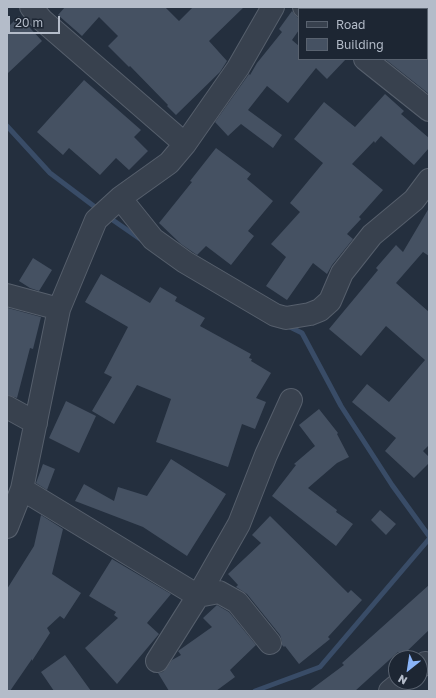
<!DOCTYPE html>
<style>
body{margin:0}
#map{position:relative;width:436px;height:698px;overflow:hidden;background:#242f3e;font-family:"Golos Text",sans-serif}
canvas{display:block}
.frame{position:absolute;inset:0;border:8px solid #b4bcc9;pointer-events:none}
.legend{position:absolute;left:298px;top:8px;width:130px;height:52px;box-sizing:border-box;background:#1d2633;border:1px solid #59626f;margin:0;padding:5px 7px;list-style:none;font-size:12px;color:#b4bcc9}
.legend li{display:flex;align-items:center;gap:8px;height:20px}
.legend b{width:20px;border:1px solid #59626f}
.north{position:absolute;left:388px;top:650px;width:40px;height:40px;box-sizing:border-box;background:#1d2633;border:1px solid #59626f;border-radius:50%;rotate:210deg;font-size:11px;font-weight:700;line-height:16px;text-align:center;color:#b4bcc9}
.north::after{content:'';display:block;margin:auto;width:14px;height:18px;background:#8ab4f8;clip-path:polygon(50% 0,100% 100%,50% 72%,0 100%)}
.scale{position:absolute;left:8px;top:16px;width:52px;height:18px;box-sizing:border-box;border:2px solid #b4bcc9;border-top:0;padding-left:5px;font-size:12px;line-height:14px;white-space:nowrap;color:#b4bcc9;-webkit-text-stroke:3px #1d2633;paint-order:stroke}
</style>
<div id="map">
<canvas width="436" height="698"></canvas>
<div class="frame"></div>
<ul class="legend">
<li><b style="height:5px;background:#38414e"></b>Road</li>
<li><b style="height:11px;background:#455162"></b>Building</li>
</ul>
<div class="north">N</div>
<div class="scale">20 m</div>
</div>
<script>
const c = document.querySelector('canvas').getContext('2d');
c.lineJoin = 'round';
function strokePath(path, color, width, dash) {
  c.strokeStyle = color;
  c.lineWidth = width;
  c.lineCap = dash ? 'butt' : 'round';
  c.setLineDash(dash || []);
  c.stroke(path);
}
function fill(path, color) {
  c.fillStyle = color;
  c.fill(path, 'evenodd');
}
strokePath(new Path2D(`
 M7,126L50,173L99,210
 M107,216L143,241
 M288,326L302,333L341,406L392,485L429,536
 M255,691L320,667L429,539`), '#394c67', 5);
fill(new Path2D(`
 M65,7H165L179,21L193,7H244L209,41L227,61L220,72L176,115L167,106L168,105L130,66L129,67L108,46L118,36L99,17L82,36L58,15Z
 M292,11L299,19V30L292,40L299,46V59H346L327,79L316,68L288,103L267,86L248,110L282,135L273,148L241,124L228,136L215,122L249,74L250,75L257,63L282,32L279,29Z
 M19,16L42,41L7,74V28Z
 M385,59H429V94Z
 M84,80L141,130L134,137L148,151L129,170L116,158L100,175L69,148L63,155L37,132Z
 M385,94L404,111L401,114L429,138V148L414,165L381,136L375,143L374,141L352,164L383,190L359,217L361,219L347,234L353,239L332,265L327,274L313,263L287,300L266,286L286,257L271,244L300,212L290,203L323,163L294,139L324,102L355,127Z
 M216,148L251,174L247,179L273,201L248,231L254,236L231,265L206,246L197,255L181,244L159,223L192,182L190,181Z
 M429,208V256L423,252L396,283L429,312V445L423,451L429,457V463L414,478L385,451L396,438L352,402L367,384L389,402L425,360L386,326L361,356L329,329L378,270L376,268L396,245L403,252Z
 M33,258L52,270L39,291L30,288L19,281Z
 M101,274L150,303L160,287L177,297L175,301L205,318L200,326L251,354L249,358L252,359L251,361L271,373L256,398L266,402L255,429L242,424L228,467L156,442L171,399L137,385L114,424L92,411L112,377L104,373L128,327L85,302Z
 M8,308L41,317L33,349L30,348L17,398L7,395V314Z
 M66,401L96,416L79,453L49,438Z
 M319,409L338,433L337,434L349,457L337,463L308,488L337,510L336,512L353,524L336,546L272,496L296,465L294,464L315,446L299,425Z
 M171,459L226,494L187,556L143,527L75,501L84,484L114,501L118,487L147,496Z
 M43,464L55,469L47,490L36,483Z
 M380,510L396,524L386,535L371,520Z
 M41,515L63,529L52,574L81,593L64,619L60,616L47,628L50,633L32,661V659L10,691H7V589L34,546Z
 M270,516L348,593L351,590L362,600L328,637L330,639L299,664L285,646L284,647L282,645V641L280,635L247,594L236,587L238,585L228,574L261,543L252,535Z
 M112,559L171,594L147,623L159,634L117,684L85,648L118,618L114,615L116,612L89,596Z
 M429,585V630L402,656L398,652L355,691H309L344,665L342,663Z
 M217,605L229,612L256,645L230,670L235,677L216,691H169L158,673L163,672L172,660L181,655L178,651L212,627L203,618Z
 M65,655L91,691H54L41,672Z`), '#455162');
const minor = new Path2D(`
 M31,7L42,20L185,144
 M304,7L307,9
 M365,59L429,110
 M120,198L153,239L185,262L275,315L286,318L310,314L320,310L330,301L342,273L372,235L414,200L429,180
 M7,295L59,309
 M7,407L36,423
 M22,489L198,596L219,592L237,602L270,643
 M7,527L22,489L59,309L96,220L120,198L169,163L185,144L238,68L273,7
 M157,661L198,596L239,524L266,455L291,400
 M420,667L425,663
 M390,691L401,682`);
strokePath(minor, '#565f6c', 24);
strokePath(minor, '#38414e', 22);
</script>
